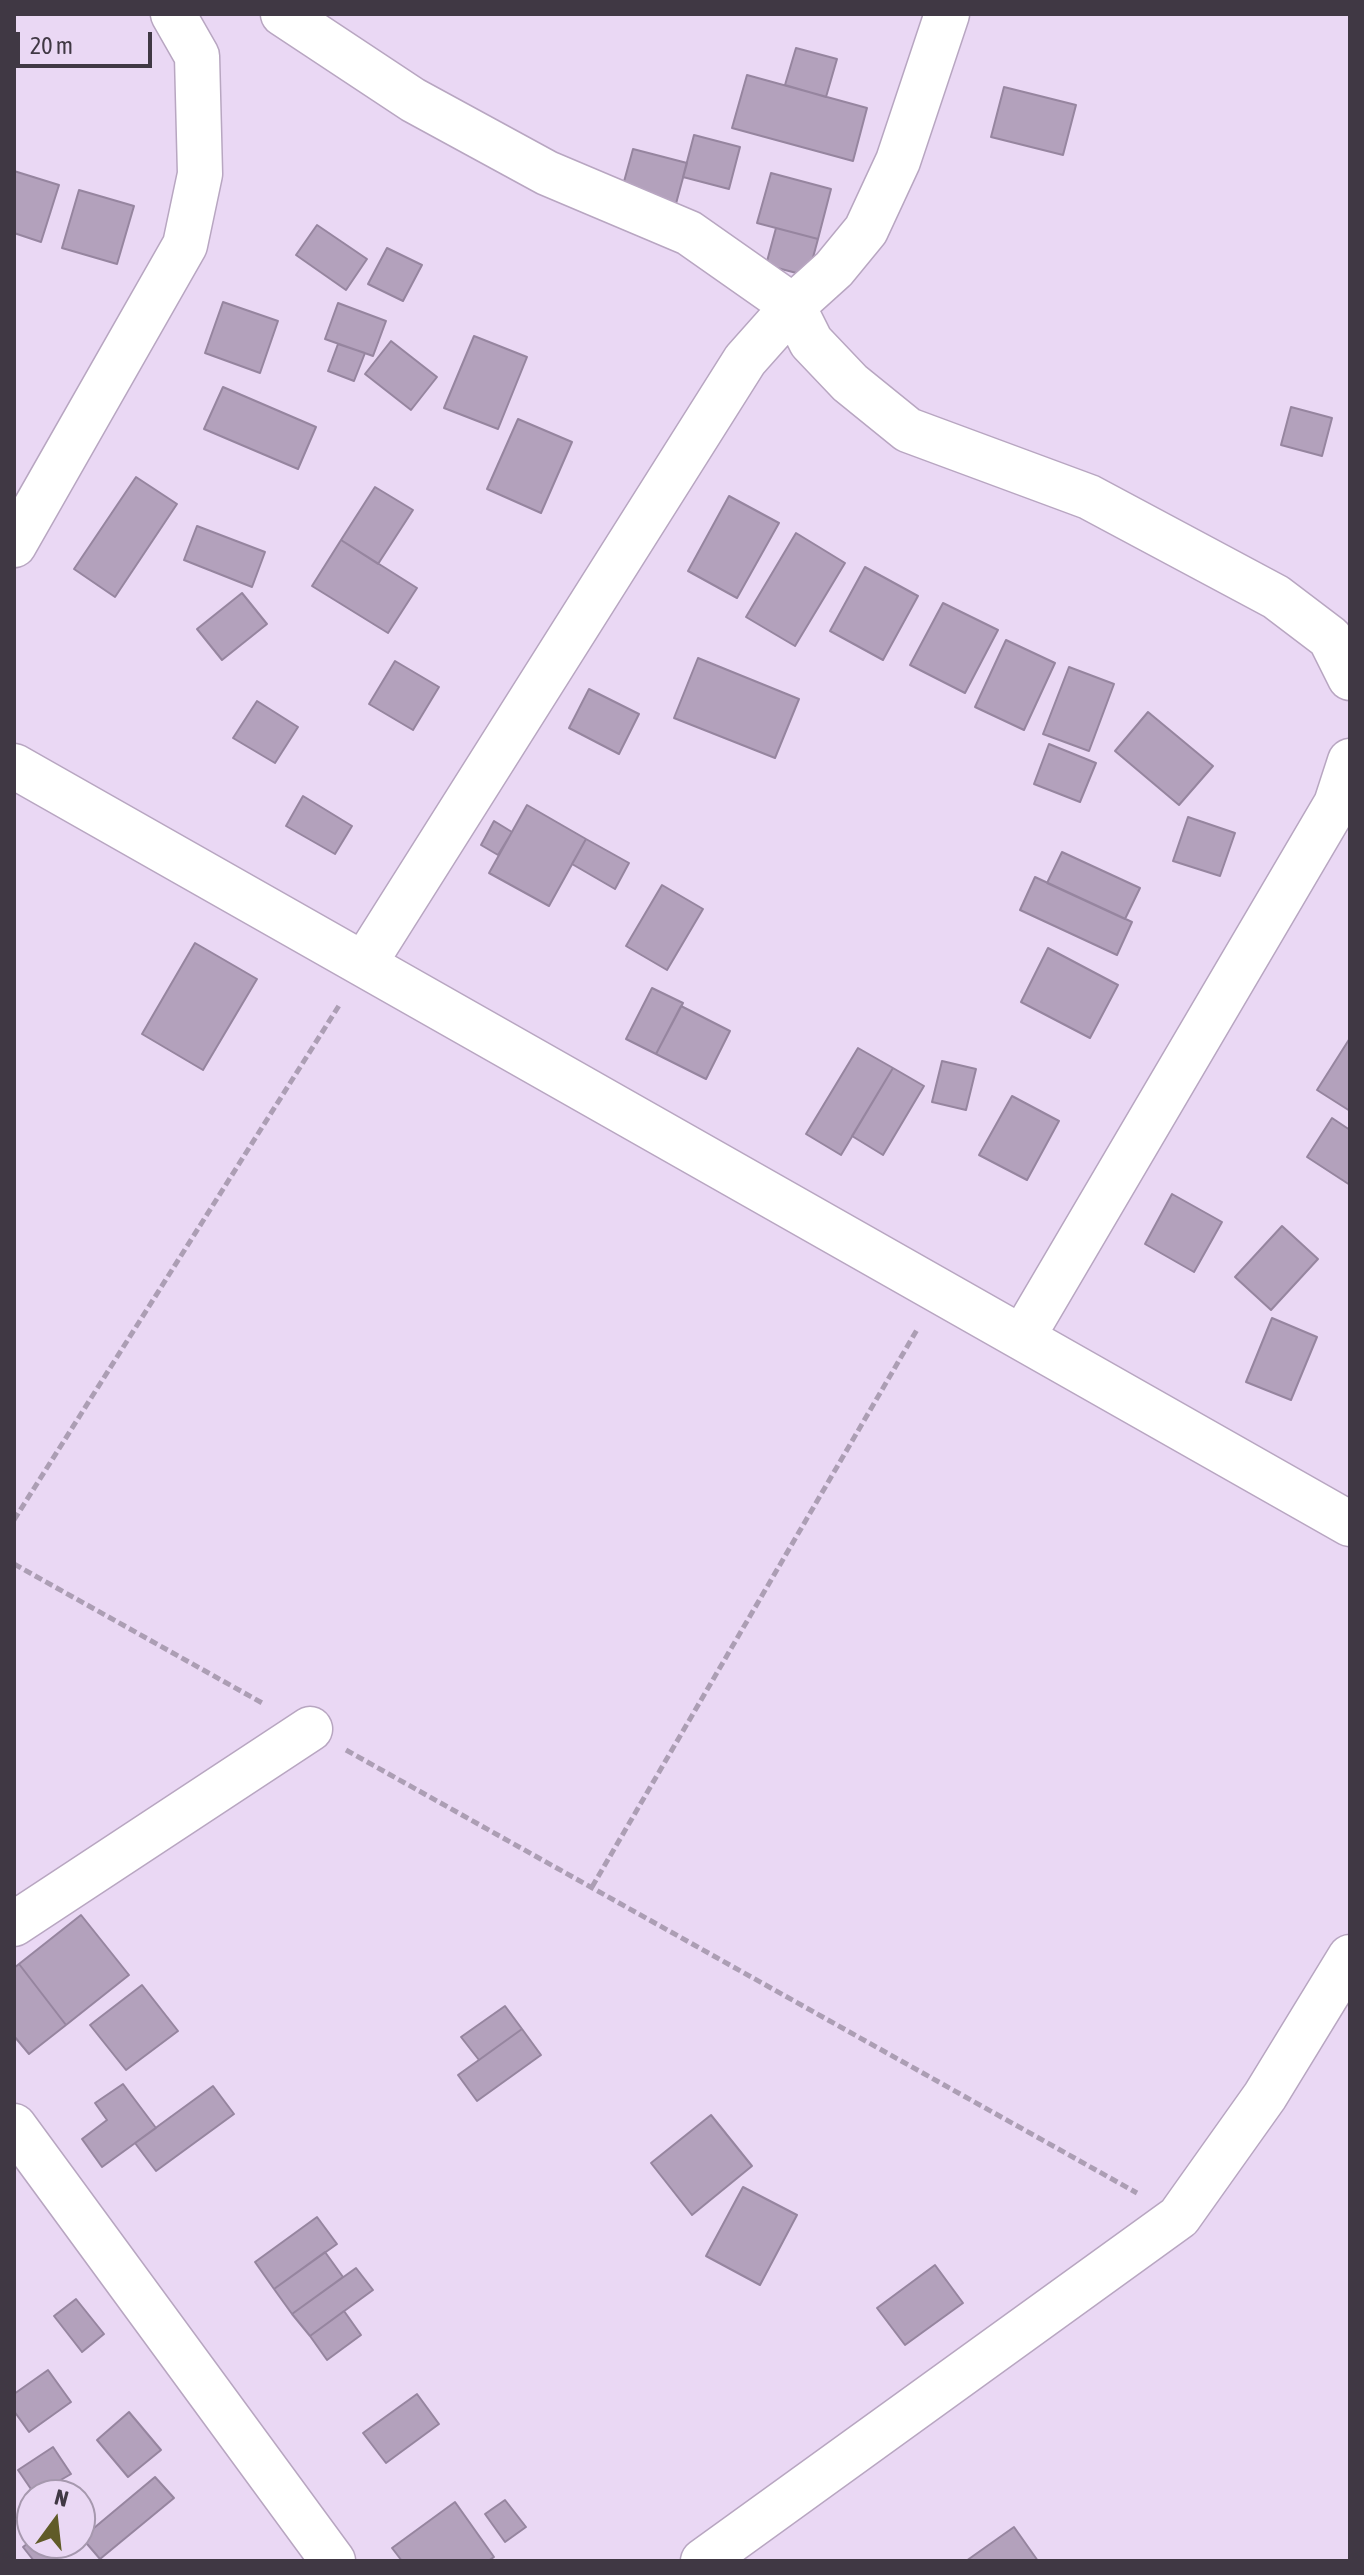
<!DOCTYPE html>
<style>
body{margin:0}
#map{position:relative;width:1364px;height:2575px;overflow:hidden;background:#ead8f4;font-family:"Asap Condensed",sans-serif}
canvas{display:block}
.frame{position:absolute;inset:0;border:16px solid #403844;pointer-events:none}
.north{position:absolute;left:16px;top:2479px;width:80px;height:80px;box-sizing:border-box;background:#ead8f4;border:2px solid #a698ae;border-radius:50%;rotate:15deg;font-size:22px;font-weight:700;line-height:32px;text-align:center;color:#403844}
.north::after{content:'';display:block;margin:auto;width:28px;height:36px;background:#605b28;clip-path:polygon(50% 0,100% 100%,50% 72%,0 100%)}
.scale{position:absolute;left:16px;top:32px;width:136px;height:36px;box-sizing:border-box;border:4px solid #403844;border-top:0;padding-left:10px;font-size:24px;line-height:28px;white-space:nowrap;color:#403844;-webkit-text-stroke:6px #ead8f4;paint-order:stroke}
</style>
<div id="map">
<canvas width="1364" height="2575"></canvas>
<div class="frame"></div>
<div class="north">N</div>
<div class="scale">20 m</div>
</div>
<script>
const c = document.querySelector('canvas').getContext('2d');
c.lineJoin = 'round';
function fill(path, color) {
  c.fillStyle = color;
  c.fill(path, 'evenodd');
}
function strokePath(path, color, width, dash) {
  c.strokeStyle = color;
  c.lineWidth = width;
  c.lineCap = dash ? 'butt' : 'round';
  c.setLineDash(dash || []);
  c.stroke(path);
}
const building = new Path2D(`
 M796,48L837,59L826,97L785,85Z
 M747,75L867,108L853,161L732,128Z
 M1004,87L1076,105L1063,155L991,137Z
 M694,135L740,147L729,189L683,177Z
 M633,149L687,163L674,211L620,196Z
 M14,171L59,185L41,242L14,233Z
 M771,173L831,189L818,239L757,223Z
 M79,190L134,206L117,264L62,248Z
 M317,225L367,259L346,290L296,255Z
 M776,228L818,239L808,276L766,265Z
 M387,248L422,265L403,301L368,284Z
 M223,302L278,321L260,373L205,353Z
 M338,303L386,321L373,356L325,339Z
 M474,336L527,357L498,429L444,408Z
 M391,341L437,377L411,410L365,374Z
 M338,344L365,353L354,381L328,371Z
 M223,387L316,427L298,469L204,429Z
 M1291,407L1332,418L1322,456L1281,445Z
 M518,419L572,442L541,513L487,489Z
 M136,477L177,504L115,597L74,569Z
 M375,487L413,510L378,564L341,540Z
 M729,496L779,523L737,598L688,571Z
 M197,526L265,552L252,587L184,560Z
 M796,533L845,563L795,646L746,617Z
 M341,540L417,588L388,633L312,586Z
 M865,567L918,596L883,660L830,631Z
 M242,593L267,624L222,660L197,629Z
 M943,603L998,630L965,693L910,665Z
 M1006,640L1055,663L1024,730L975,707Z
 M698,658L799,699L775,758L674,718Z
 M395,661L439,687L413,730L369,704Z
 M1069,667L1114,684L1089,751L1043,734Z
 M589,689L639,714L619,754L569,728Z
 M257,701L298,727L275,763L233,738Z
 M1148,712L1213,766L1179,805L1115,751Z
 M1049,744L1096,763L1080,802L1034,784Z
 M303,796L352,826L335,854L286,826Z
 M527,805L586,839L549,906L489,873Z
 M1188,817L1235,833L1220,876L1173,861Z
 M494,821L512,832L498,855L481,845Z
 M586,839L629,863L615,889L572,864Z
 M1062,852L1140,888L1125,919L1047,883Z
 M1035,877L1132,922L1117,955L1020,910Z
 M662,885L703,909L667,970L626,946Z
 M195,943L257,979L203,1070L142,1034Z
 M1048,948L1118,985L1090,1038L1021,1002Z
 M652,988L683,1003L656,1054L626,1039Z
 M681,1006L730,1031L706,1079L656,1054Z
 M1350,1038V1111L1317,1090Z
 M858,1048L893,1068L841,1155L806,1134Z
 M942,1061L976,1069L966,1110L932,1102Z
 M893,1068L924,1086L883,1155L852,1136Z
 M1012,1096L1059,1121L1027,1180L979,1155Z
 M1332,1118L1350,1130V1185L1307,1157Z
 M1172,1194L1222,1222L1194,1272L1145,1244Z
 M1282,1226L1318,1259L1271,1310L1235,1277Z
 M1272,1318L1317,1337L1291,1400L1246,1382Z
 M81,1915L129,1975L66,2025L19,1964Z
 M19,1964L66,2025L29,2054L14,2036V1968Z
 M142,1985L178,2031L126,2070L90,2025Z
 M505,2006L522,2029L479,2060L461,2037Z
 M522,2029L541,2055L477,2101L458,2075Z
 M123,2084L156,2128L102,2167L82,2139L107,2120L95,2103Z
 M213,2086L234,2114L156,2171L135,2143Z
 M711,2115L752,2166L692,2215L651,2163Z
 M743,2187L797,2215L760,2285L706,2256Z
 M317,2217L337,2244L274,2289L255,2262Z
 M325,2252L343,2277L292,2314L274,2289Z
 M935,2265L963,2303L905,2345L877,2308Z
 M356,2268L373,2290L310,2336L292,2314Z
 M76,2299L104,2334L82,2352L54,2316Z
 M344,2311L361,2335L327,2360L310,2336Z
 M48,2370L71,2402L29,2432L14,2411V2394Z
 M417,2394L439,2424L386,2463L363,2433Z
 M129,2412L161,2450L128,2477L97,2440Z
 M53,2447L71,2474L35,2495L18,2470Z
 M155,2477L174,2498L100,2559L82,2538Z
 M505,2500L526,2527L505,2542L485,2514Z
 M455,2502L494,2557L488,2561H402L392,2548Z
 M1014,2527L1038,2561H966Z
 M32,2540V2543L76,2544L53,2561H34L23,2547Z`);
fill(building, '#b3a1bc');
strokePath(building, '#96859f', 2);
const minor = new Path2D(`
 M283,14L413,100L547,173L689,233L793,306L811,342L850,383L908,430L1089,497L1276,597L1330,638L1350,678
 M14,545L185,245L200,174L197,56L173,14
 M14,766L1350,1524
 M364,964L745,360L793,306L834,269L866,230L898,161L947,14
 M1022,1338L1336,804L1350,761
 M14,1924L310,1729
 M14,2126L333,2561
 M703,2561L1179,2217L1265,2096L1350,1957`);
strokePath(minor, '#b8a6c1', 47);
strokePath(new Path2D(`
 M14,1520L340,1004
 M14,1564L264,1704
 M346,1750L1137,2193
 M592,1887L918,1328`), '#ac9eb4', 5, [8, 4]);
strokePath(minor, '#fff', 44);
</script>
